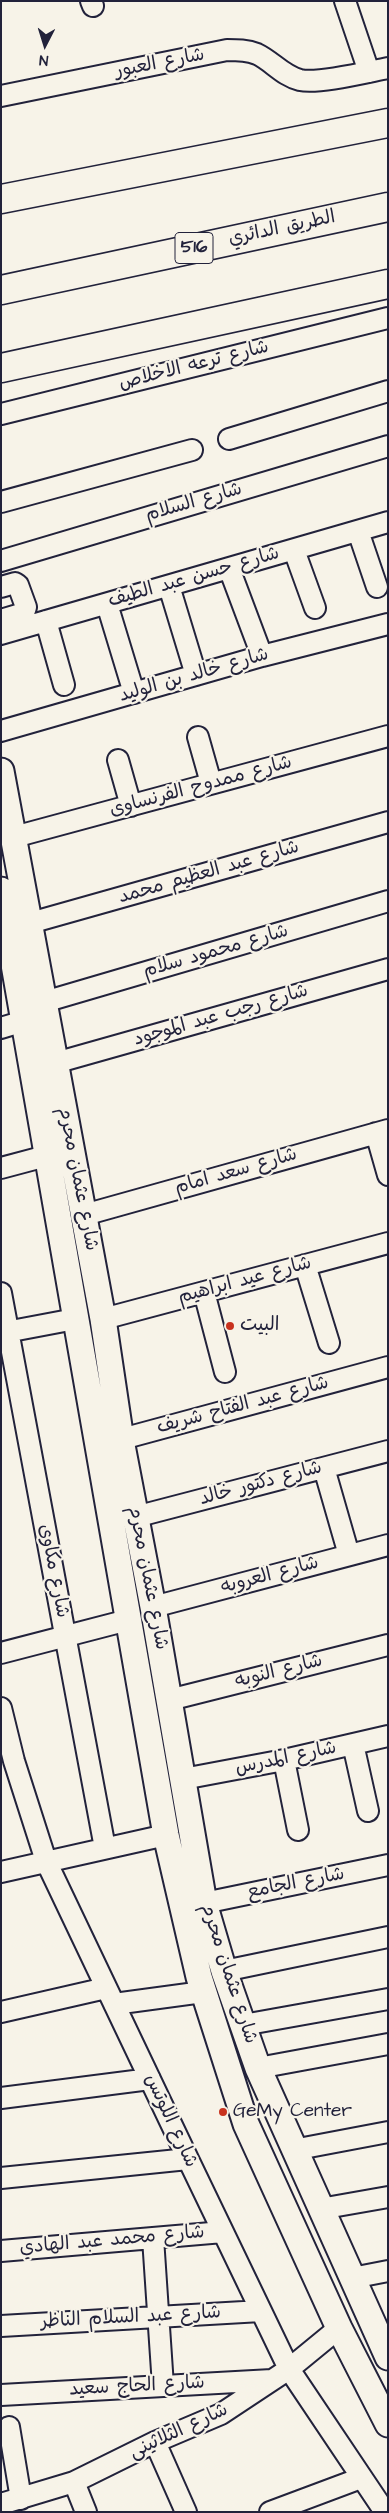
<!DOCTYPE html>
<meta charset="utf-8">
<style>
body{margin:0}
#map{position:relative;width:389px;height:2513px;overflow:hidden;background:#f7f3e8;font-family:"Architects Daughter",sans-serif}
canvas{display:block}
.frame{position:absolute;inset:0;border:2px solid #22223b;pointer-events:none}
.north{position:absolute;left:20px;top:20px;width:50px;height:50px;-webkit-text-stroke:4px #f7f3e8;paint-order:stroke;rotate:185deg;font-size:14px;font-weight:700;line-height:20px;text-align:center;color:#22223b}
.north::after{content:'';display:block;margin:auto;width:18px;height:22px;background:#22223b;clip-path:polygon(50% 0,100% 100%,50% 72%,0 100%)}
</style>
<div id="map">
<canvas width="389" height="2513"></canvas>
<div class="frame"></div>
<div class="north">N</div>
</div>
<script>
const c = document.querySelector('canvas').getContext('2d');
c.lineJoin = 'round';
function strokePath(path, color, width, dash) {
  c.strokeStyle = color;
  c.lineWidth = width;
  c.lineCap = dash ? 'butt' : 'round';
  c.setLineDash(dash || []);
  c.stroke(path);
}
function drawText(font, color, halo, rows, align = 'center') {
  c.font = font + ' "Architects Daughter","Playpen Sans Arabic",sans-serif';
  c.lineWidth = 4.5;
  c.setLineDash([]);
  c.textBaseline = 'middle';
  c.strokeStyle = halo;
  c.fillStyle = color;
  for (const [text, x, y, turn = 0] of rows) {
    c.save();
    c.translate(x, y);
    c.rotate((+turn || 0) * Math.PI / 180);
    c.textAlign = isNaN(turn) ? turn : align;
    if (halo) c.strokeText(text, 0, 0);
    c.fillText(text, 0, 0);
    c.restore();
  }
}
const minor = new Path2D(`
 M91,1L93,6
 M345,1L369,72
 M1,96L227,50C237,50 247,50 257,54C272,61 283,76 300,80C319,84 367,72 388,68
 M1,414L388,318
 M229,439L388,391
 M1,502L192,450
 M358,531L377,587
 M294,550L315,608
 M1,561L388,446
 M229,568L262,656
 M169,586L196,675
 M1,587L15,583L18,585L26,607L24,613L1,620
 M107,604L134,693
 M46,621L64,685
 M1,634L388,522
 M1,731L262,656L388,624
 M198,737L211,783
 M118,760L131,806
 M14,837L388,736
 M30,923L388,822
 M44,1002L388,901
 M1,1028L24,1021
 M55,1063L388,969
 M376,1133L388,1175
 M1,1168L46,1156
 M84,1215L388,1130
 M305,1265L329,1343
 M204,1292L225,1372
 M1,1293L105,1848
 M103,1319L388,1243
 M1,1333L75,1319
 M107,1443L388,1367
 M324,1468L349,1555
 M135,1517L388,1451
 M153,1607L388,1545
 M1,1653L128,1620
 M169,1700L388,1645
 M1,1708L14,1761L46,1861L188,2159L289,2369L385,2512
 M353,1744L368,1811
 M284,1760L298,1830
 M183,1779L284,1760L388,1736
 M1,1872L166,1835
 M204,1903L388,1865
 M224,1971L388,1937
 M114,2004L203,1992
 M1,2012L106,1988
 M243,2025L388,1999
 M258,2068L388,2044
 M1,2098L150,2079
 M293,2150L388,2132
 M1,2178L188,2159
 M320,2209L388,2197
 M153,2238L163,2386
 M1,2251L223,2232
 M352,2278L388,2271
 M1,2326L261,2311
 M1,2395L272,2380
 M9,2427L21,2499
 M155,2442L186,2512
 M74,2482L86,2512
 M1,2504L74,2482L155,2442L221,2414L289,2369L339,2328
 M270,2512L361,2478`);
const major = new Path2D(`
 M1,771L103,1319L121,1440L153,1607L204,1903L224,1971L258,2068L388,2357
 M1,890L166,1835L199,1977L246,2124L339,2328L388,2424`);
const highway = new Path2D(`
 M1,199L388,123
 M1,290L388,207
 M1,368L388,284`);
strokePath(minor, '#22223b', 24);
strokePath(major, '#22223b', 29);
strokePath(highway, '#22223b', 31);
strokePath(minor, '#f7f3e8', 20);
strokePath(major, '#f7f3e8', 25);
strokePath(highway, '#f7f3e8', 28);
for (const [x, y, r, color] of [
 [230,1326,5,"#c8321e"],
 [223,2112,5,"#c8321e"]
]) {
  const dot = new Path2D();
  dot.arc(x, y, r, 0, 2 * Math.PI);
  c.fillStyle = color;
  c.fill(dot);
  strokePath(dot, '#f7f3e8', 2);
}
for (const [x, y, w] of [
 [194,248,38]
]) {
  const box = new Path2D();
  box.roundRect(x - w / 2, y - 15.5, w, 31, 4);
  c.fillStyle = '#f7f3e8';
  c.fill(box);
  strokePath(box, '#22223b', 1);
}
drawText('bold 18px', '#22223b', null, [
 ["516",194,248]
]);
drawText('19px', '#22223b', '#f7f3e8', [
 ["شارع العبور",160,64,-11],
 ["الطريق الدائري",282,229,-12],
 ["شارع ترعه الاخلاص",194,366,-14],
 ["شارع السلام",194,503,-16],
 ["شارع حسن عبد الطيف",194,578,-16],
 ["شارع خالد بن الوليد",194,676,-16],
 ["شارع ممدوح الفرنساوى",201,787,-15],
 ["شارع عبد العظيم محمد",209,873,-16],
 ["شارع محمود سلام",216,952,-16],
 ["شارع رجب عبد الموجود",221,1016,-16],
 ["شارع سعد امام",236,1172,-16],
 ["شارع عثمان محرم",77,1179,79],
 ["شارع عيد ابراهيم",245,1281,-15],
 ["شارع عبد الفتاح شريف",243,1406,-15],
 ["شارع دكتور خالد",261,1484,-15],
 ["شارع مكاوى",53,1571,79],
 ["شارع العروبه",270,1576,-15],
 ["شارع عثمان محرم",147,1578,79],
 ["شارع النوبه",279,1672,-14],
 ["شارع المدرس",286,1759,-12],
 ["شارع الجامع",296,1884,-11],
 ["شارع عثمان محرم",228,1974,72],
 ["شارع اللوتس",170,2121,65],
 ["شارع محمد عبد الهادي",112,2241,-5],
 ["شارع عبد السلام الناظر",131,2318,-3],
 ["شارع الحاج سعيد",137,2387,-3],
 ["شارع الثلاثينى",179,2432,-25]
]);
drawText('19px', '#22223b', '#f7f3e8', [
 ["البيت",240,1326],
 ["GeMy Center",233,2112]
], 'left');
</script>
